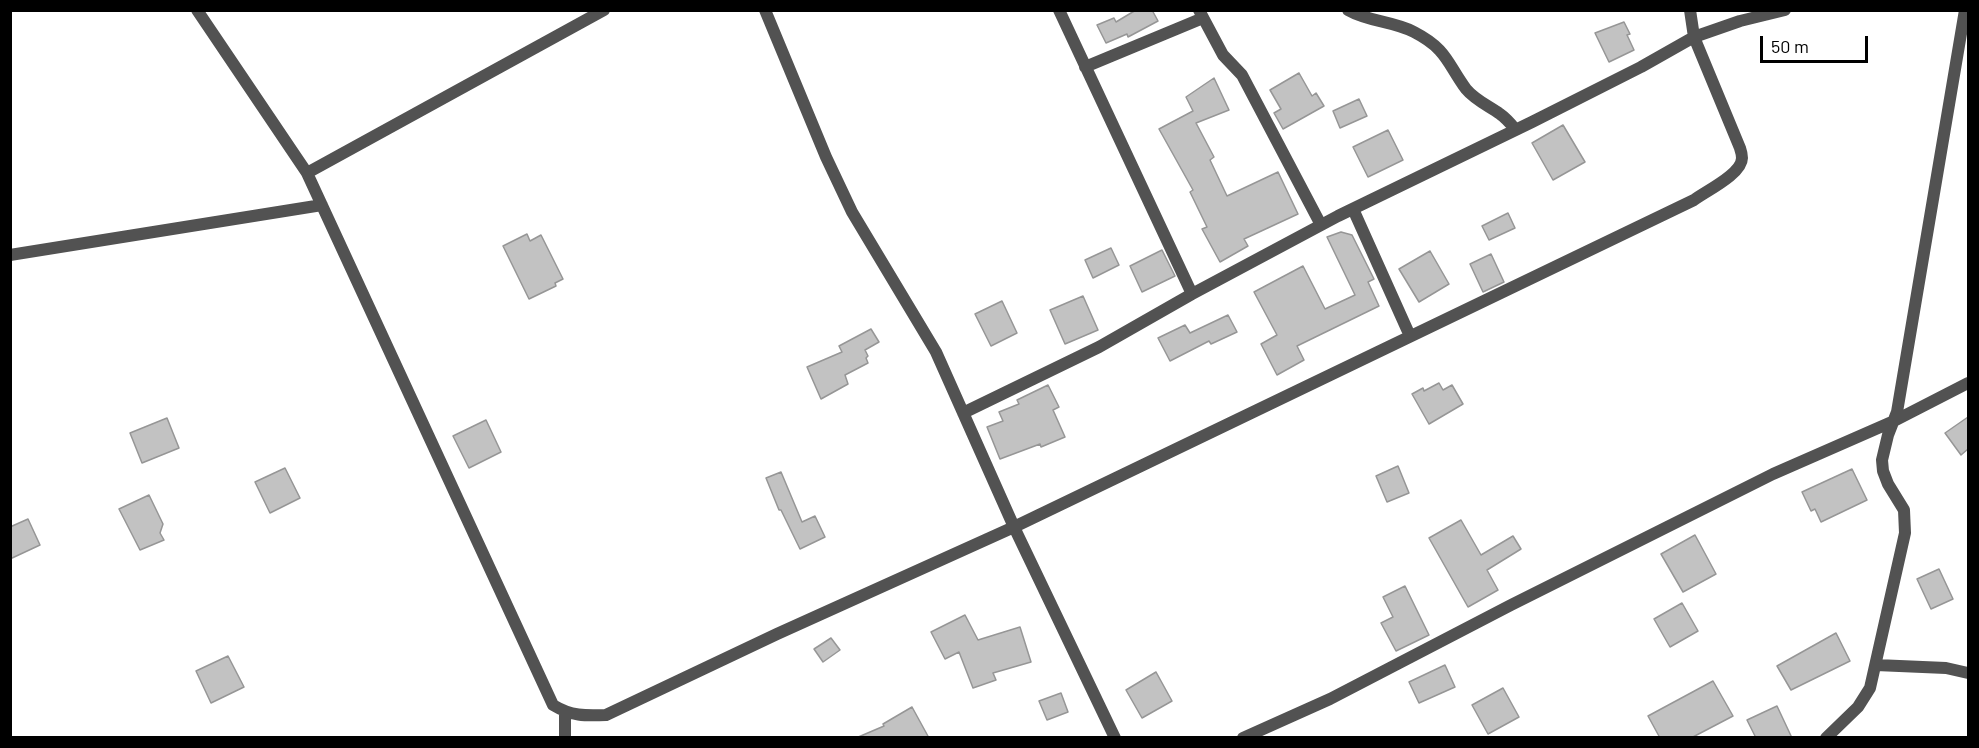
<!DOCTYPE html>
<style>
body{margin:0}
#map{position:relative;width:1979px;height:748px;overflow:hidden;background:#fff;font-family:Barlow,sans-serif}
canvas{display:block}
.frame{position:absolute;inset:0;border:12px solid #000;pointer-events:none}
.scale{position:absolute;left:1760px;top:36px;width:108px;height:27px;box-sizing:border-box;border:3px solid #000;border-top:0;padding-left:8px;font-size:18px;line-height:21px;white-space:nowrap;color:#000;-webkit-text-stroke:4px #fff;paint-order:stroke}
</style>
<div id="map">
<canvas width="1979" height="748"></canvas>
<div class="frame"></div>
<div class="scale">50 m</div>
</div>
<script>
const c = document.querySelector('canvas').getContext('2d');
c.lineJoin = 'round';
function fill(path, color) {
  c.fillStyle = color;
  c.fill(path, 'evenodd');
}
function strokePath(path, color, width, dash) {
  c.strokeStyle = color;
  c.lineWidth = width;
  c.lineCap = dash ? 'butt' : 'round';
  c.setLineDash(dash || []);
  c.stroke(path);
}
const building = new Path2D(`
 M1136,10H1152L1158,21L1128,37L1127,34L1106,43L1097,25L1114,18L1116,22Z
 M1624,22L1630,34L1627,35L1634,50L1609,62L1595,33Z
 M1299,73L1312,96L1316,93L1324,106L1283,129L1274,113L1281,109L1270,90Z
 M1214,78L1229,110L1196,123L1214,157L1210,160L1227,196L1278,172L1298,214L1244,239L1248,246L1220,262L1202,229L1207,227L1190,192L1193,190L1159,129L1193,111L1186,97Z
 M1359,99L1367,116L1340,128L1333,111Z
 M1563,125L1585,162L1553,180L1532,143Z
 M1388,130L1403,160L1368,177L1353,147Z
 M1508,213L1515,228L1489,240L1482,226Z
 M1341,232L1352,235L1374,279L1368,282L1379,306L1297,346L1304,360L1277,375L1261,344L1277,335L1254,292L1303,266L1325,309L1355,295L1327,237Z
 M527,234L530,241L541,235L563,279L555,283L556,286L529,299L503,246Z
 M1111,248L1119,265L1093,278L1085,260Z
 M1162,250L1175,276L1142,292L1130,266Z
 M1430,251L1449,284L1419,302L1399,269Z
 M1491,254L1504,282L1483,292L1470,264Z
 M1083,296L1098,330L1065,344L1050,310Z
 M1002,301L1017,333L991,346L975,314Z
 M1228,315L1237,332L1211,344L1209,341L1170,361L1158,338L1185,325L1190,333Z
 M871,329L879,342L865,350L868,356L866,358L868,363L845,375L848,384L821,399L807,367L842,352L839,346Z
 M1439,383L1443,390L1452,385L1463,404L1429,424L1412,394L1423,388L1424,391Z
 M1048,385L1059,407L1053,410L1065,437L1041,447L1040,444L1000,459L987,427L1003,421L999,412L1019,404L1017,400Z
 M1968,417V449L1961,455L1945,433Z
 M167,418L179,448L142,463L130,433Z
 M486,420L501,452L469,468L453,436Z
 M1398,466L1409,493L1387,502L1376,476Z
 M285,468L300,498L270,513L255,482Z
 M1852,469L1867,500L1821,522L1815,509L1811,511L1802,492Z
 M781,472L802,522L815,516L825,537L800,549L781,510H779L766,478Z
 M149,495L163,524L160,533L164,540L140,550L119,509Z
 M28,519L40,545L10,559V527Z
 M1461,520L1481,555L1513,536L1521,549L1487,570L1498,590L1468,607L1429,538Z
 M1695,535L1716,574L1683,592L1661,554Z
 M1939,569L1953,599L1931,609L1917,579Z
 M1405,586L1429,635L1396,651L1381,623L1393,617L1383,597Z
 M1682,603L1698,631L1670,647L1654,619Z
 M965,615L978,640L1020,627L1031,662L993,673L996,680L973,688L959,652L945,659L931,632Z
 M1836,633L1850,661L1791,690L1777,666Z
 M831,638L840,650L823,662L814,649Z
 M228,656L244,687L211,703L196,671Z
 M1445,665L1455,687L1419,703L1409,682Z
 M1156,672L1172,701L1142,718L1126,690Z
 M1713,681L1733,716L1691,738H1660L1648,716Z
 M1503,688L1519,717L1488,734L1472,705Z
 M1061,693L1068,712L1047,720L1039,701Z
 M1777,706L1792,738H1756L1747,720Z
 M912,707L929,738H856L884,726L883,724Z`);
fill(building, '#c2c2c2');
strokePath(building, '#969696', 1.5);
strokePath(new Path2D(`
 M197,10L307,173L553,705C571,716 585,716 606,715L777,634L1014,527L1694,200C1706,191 1742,174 1742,158C1742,155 1741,151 1740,148L1694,37L1690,10
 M765,10L826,157L852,212L936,352L1014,527L1115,738
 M1059,10L1192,294
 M1199,10L1223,55L1242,75L1321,225
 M1348,10C1369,22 1393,21 1414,32C1447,49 1447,63 1466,89C1475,100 1489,106 1500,114C1506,118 1511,124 1516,130
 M1085,67L1203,18
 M307,173L604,10
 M1353,209L1410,336
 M10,255L322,205
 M963,413L1099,347L1192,294L1338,216L1532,122L1641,67L1694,37L1740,21L1785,10
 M1876,665L1946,668L1968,673
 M565,712V738
 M1243,738L1330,699L1511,605L1773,474L1894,421L1968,383
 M1826,738L1858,707L1870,688L1905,533L1904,510L1888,484L1883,471L1882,460L1888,435L1897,412L1965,10`), '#525252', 12);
</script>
